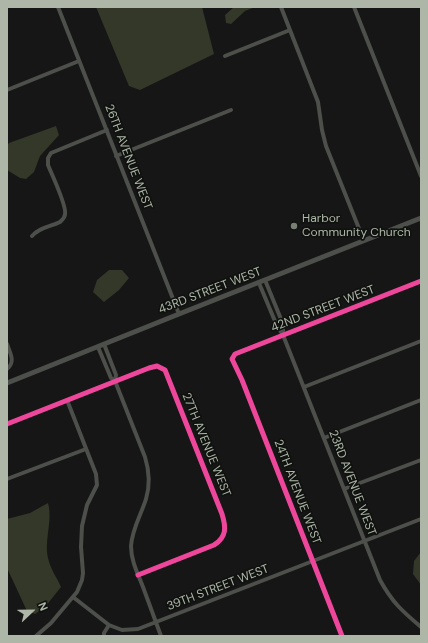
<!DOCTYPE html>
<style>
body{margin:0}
#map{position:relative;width:428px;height:643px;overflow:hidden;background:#161616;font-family:"DM Sans",sans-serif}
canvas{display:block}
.frame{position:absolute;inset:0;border:8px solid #aeb7a7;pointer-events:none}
.north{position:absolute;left:12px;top:591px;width:40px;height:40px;-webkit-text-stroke:3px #101210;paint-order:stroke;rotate:68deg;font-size:11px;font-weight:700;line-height:16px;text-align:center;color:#aeb7a7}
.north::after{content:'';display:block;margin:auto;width:14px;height:18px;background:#aeb7a7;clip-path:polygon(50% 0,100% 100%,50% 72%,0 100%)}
</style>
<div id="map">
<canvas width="428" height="643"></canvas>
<div class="frame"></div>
<div class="north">N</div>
</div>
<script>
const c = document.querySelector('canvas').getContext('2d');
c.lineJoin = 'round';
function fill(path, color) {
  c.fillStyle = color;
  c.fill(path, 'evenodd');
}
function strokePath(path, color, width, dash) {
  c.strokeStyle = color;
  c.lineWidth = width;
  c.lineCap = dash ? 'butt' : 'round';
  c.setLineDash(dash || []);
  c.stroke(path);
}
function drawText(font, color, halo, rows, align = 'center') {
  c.font = font + ' "DM Sans",sans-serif';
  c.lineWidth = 3.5;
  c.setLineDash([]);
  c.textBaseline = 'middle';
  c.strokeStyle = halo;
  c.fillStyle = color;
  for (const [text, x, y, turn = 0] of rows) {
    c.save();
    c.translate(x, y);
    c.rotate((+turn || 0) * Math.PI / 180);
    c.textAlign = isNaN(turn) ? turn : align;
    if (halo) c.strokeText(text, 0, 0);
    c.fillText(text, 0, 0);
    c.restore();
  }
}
fill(new Path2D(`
 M96,7H202L214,54L140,90L129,86Z
 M234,7H255L245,11L231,24L226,23L225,15Z
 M56,126L59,135L40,156L34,172L26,179L20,178L7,170V146L9,143Z
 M109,270H122L129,278L119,290L104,302L93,292L97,280Z
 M48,503C53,520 44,540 48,558C50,568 57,578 61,587L45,607L35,614L27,611L7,568V519L30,513Z
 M421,552V585L413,574L414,561Z`), '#333829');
strokePath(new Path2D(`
 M58,7L179,314
 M281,7L318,102L322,130L326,146L364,241
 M354,7L421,176
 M225,56L290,30
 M7,90L79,61
 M116,156L231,110
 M32,236C40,227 50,227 60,222C62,220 65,218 65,214C67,206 52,175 48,165V158L51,153L107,130
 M265,280L283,324V334
 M259,283L277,326L283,335L380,580C392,602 402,611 421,627
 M7,344C10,353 16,362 7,369
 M104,344L116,375L115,381L145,457C149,470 150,486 146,499C141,515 132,529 131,546C131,561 138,574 143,587C149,603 155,620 161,636
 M98,347L111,378L115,381
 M304,387L421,341
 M7,424L149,368L157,366L165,370L222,514C226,527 227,537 214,545L138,575
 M324,438L421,400
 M7,479L86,449
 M344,489L421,460
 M73,597L109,625L122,630L138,629L421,519
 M36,636L51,623L77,592L82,580L83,573L81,547L82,526L87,505L97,485L96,474L67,400
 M104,636V633L109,625
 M342,636L242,380L232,359L235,354L421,281`), '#4c4f4a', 4);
strokePath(new Path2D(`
 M7,383L179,314L421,218`), '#4c4f4a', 5);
strokePath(new Path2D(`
 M7,424L149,368L157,366L165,370L222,514C226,527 227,537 214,545L138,575
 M342,636L242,380L232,359L235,354L421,281`), '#ed469a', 5);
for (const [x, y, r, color] of [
 [294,226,4,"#797f74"]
]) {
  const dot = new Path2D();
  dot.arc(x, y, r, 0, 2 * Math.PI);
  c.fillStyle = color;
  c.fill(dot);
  strokePath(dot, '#101210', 1.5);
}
drawText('12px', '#aeb7a7', '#101210', [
 ["26TH AVENUE WEST",128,157,69],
 ["43RD STREET WEST",210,291,-21],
 ["42ND STREET WEST",323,309,-21],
 ["27TH AVENUE WEST",206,445,68],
 ["23RD AVENUE WEST",352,483,69],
 ["24TH AVENUE WEST",297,492,69],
 ["39TH STREET WEST",218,588,-21]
]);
drawText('12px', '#aeb7a7', '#101210', [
 ["Harbor",302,219],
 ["Community Church",302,233]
], 'left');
</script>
